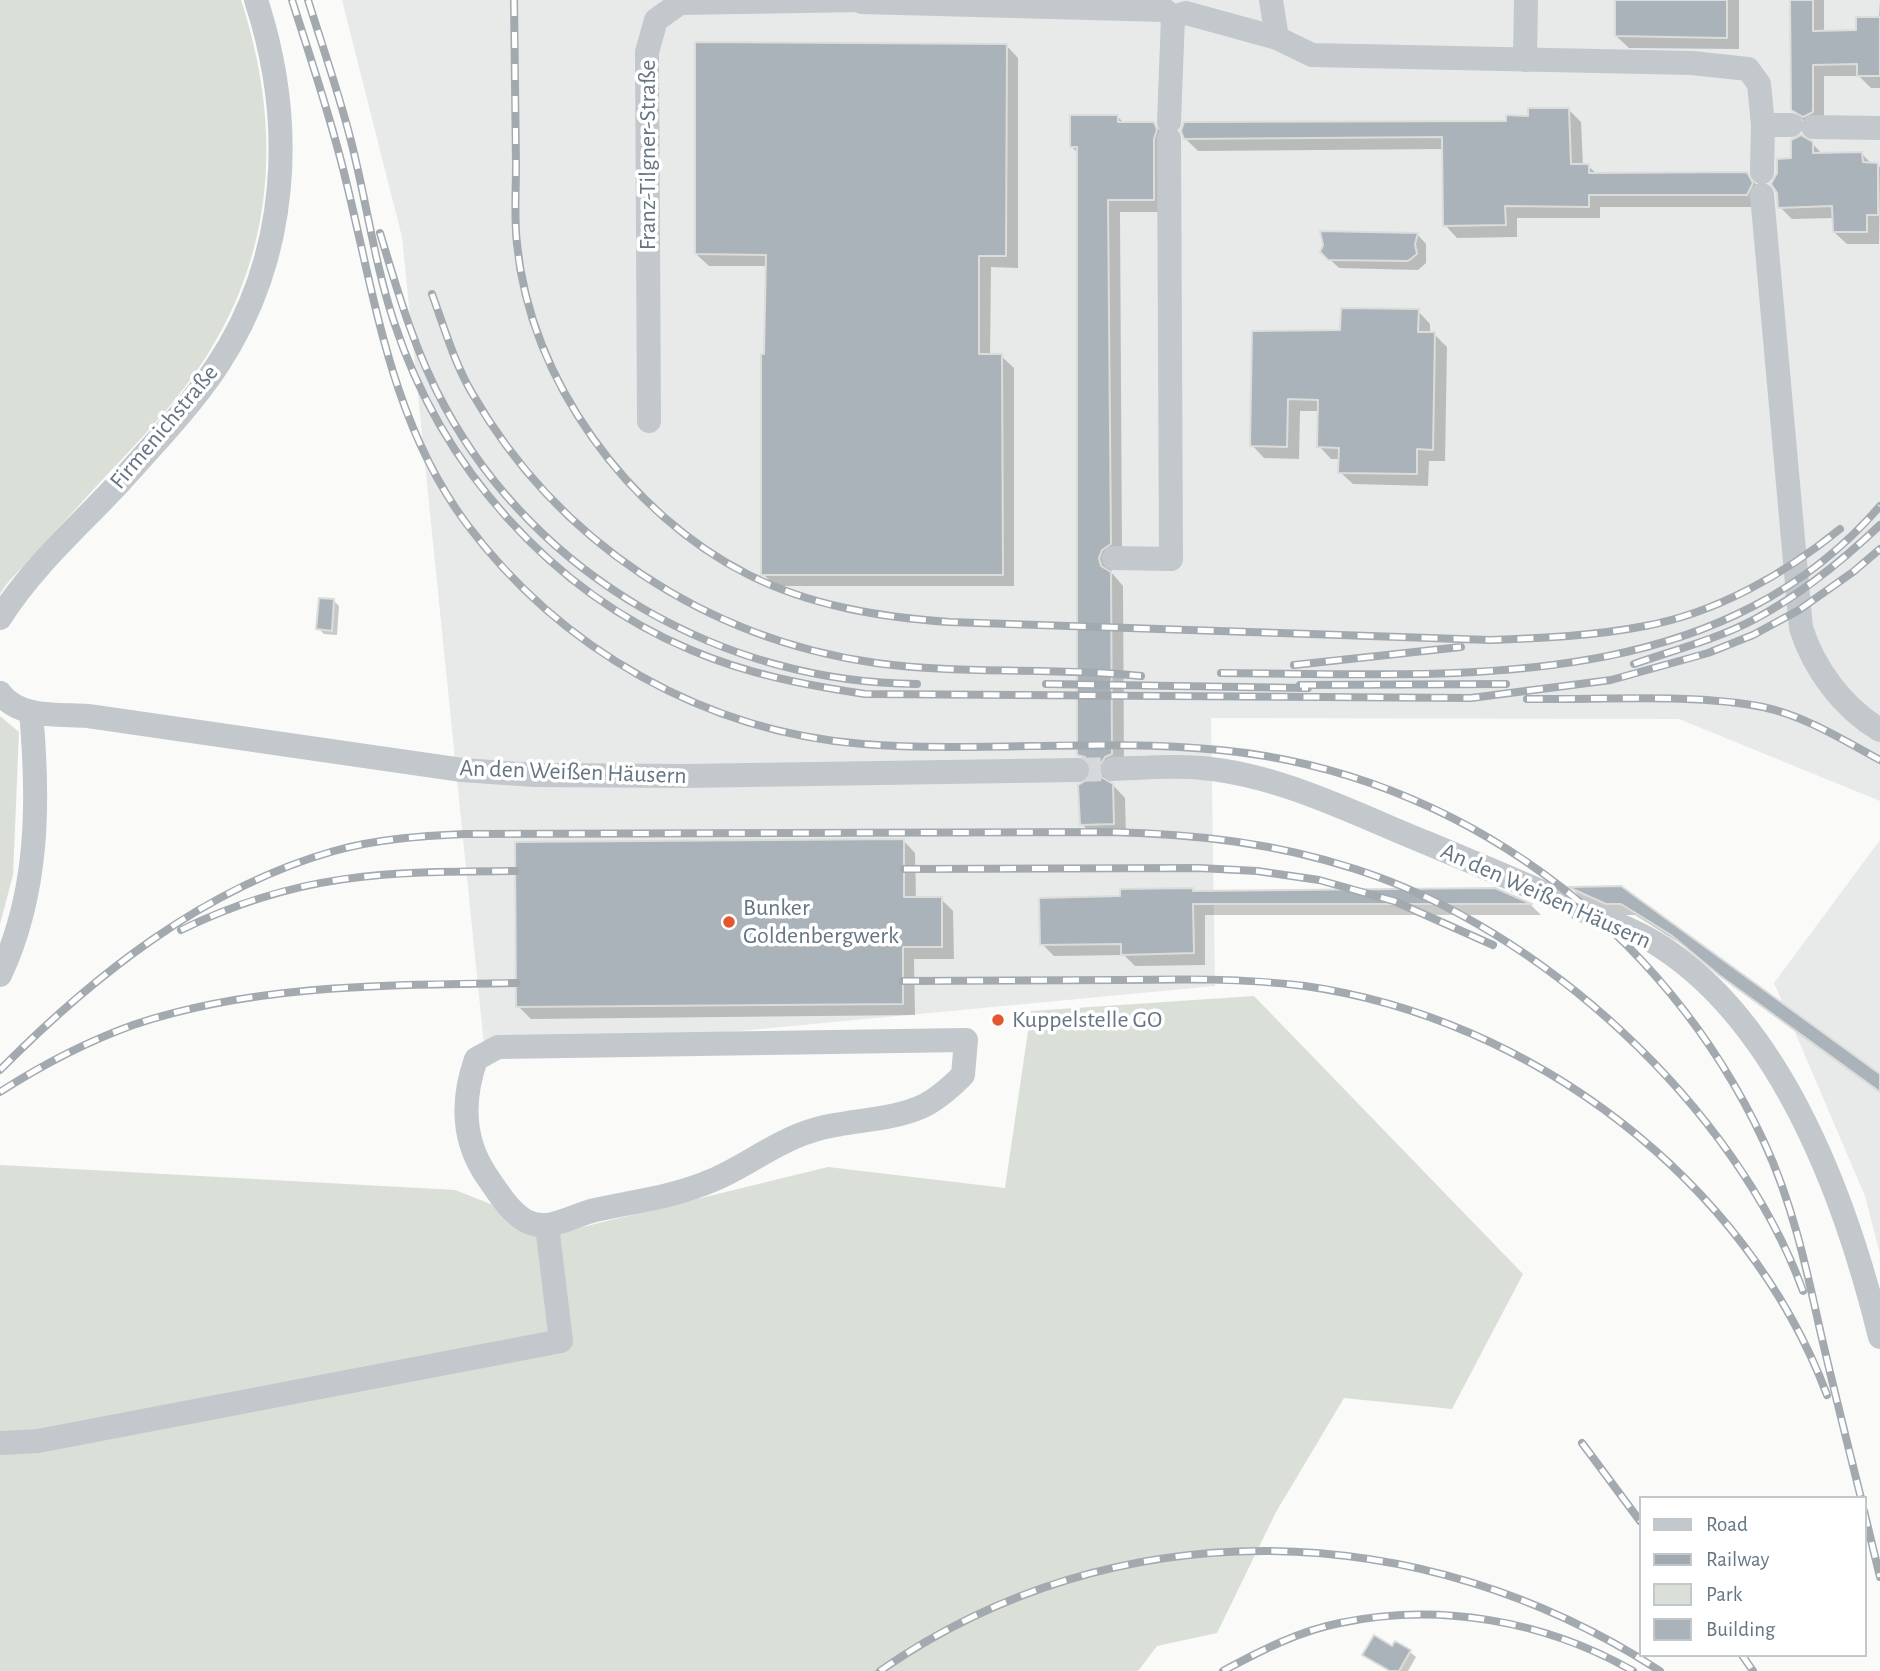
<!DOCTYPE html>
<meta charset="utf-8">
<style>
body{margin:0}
#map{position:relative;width:1880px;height:1671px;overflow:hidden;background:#fafaf8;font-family:"Alegreya Sans",sans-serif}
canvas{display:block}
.legend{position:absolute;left:1639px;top:1496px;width:228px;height:161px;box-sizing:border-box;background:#fff;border:2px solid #c1c8cd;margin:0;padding:9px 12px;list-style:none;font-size:21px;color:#657683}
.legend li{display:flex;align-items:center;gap:14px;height:35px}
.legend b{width:35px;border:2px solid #c1c8cd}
</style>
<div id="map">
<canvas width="1880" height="1671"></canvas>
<ul class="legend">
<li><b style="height:9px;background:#c3c8cc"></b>Road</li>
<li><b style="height:9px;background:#a2aab0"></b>Railway</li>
<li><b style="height:19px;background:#dadfd7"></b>Park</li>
<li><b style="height:19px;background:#aab3b9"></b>Building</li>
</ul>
</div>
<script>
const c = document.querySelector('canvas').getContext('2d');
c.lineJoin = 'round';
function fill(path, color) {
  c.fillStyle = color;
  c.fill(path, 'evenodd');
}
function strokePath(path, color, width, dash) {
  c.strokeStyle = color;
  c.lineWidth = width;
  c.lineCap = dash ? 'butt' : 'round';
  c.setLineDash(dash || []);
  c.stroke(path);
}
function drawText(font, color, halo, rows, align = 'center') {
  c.font = font + ' "Alegreya Sans",sans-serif';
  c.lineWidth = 7;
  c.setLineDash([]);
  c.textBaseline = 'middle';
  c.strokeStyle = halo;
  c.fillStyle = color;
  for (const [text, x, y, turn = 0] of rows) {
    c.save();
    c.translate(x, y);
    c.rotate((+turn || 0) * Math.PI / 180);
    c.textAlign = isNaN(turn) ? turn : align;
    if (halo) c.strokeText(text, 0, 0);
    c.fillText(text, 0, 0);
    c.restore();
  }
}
fill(new Path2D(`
 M342,0H1880V801L1679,719L1211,718L1215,986L485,1055L402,237Z
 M1880,840V1254L1865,1196L1774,983Z`), '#e8e9e9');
fill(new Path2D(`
 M0,0H241C281,123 277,246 206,357C178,401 139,441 103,479C79,505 55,532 31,558C21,569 8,580 0,594Z
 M0,716L19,732L13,875L0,924Z
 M1254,996L1523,1274L1452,1409L1344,1398L1276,1512L1217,1633L1157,1646L1138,1671H0V1165L455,1190L562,1232L828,1167L1005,1188L1031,1011Z`), '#dadfd7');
fill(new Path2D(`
 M1617,0H1739V49L1629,48L1616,36Z
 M1792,0H1824V32H1858L1879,19L1880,0V88H1871L1859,76H1824V124L1805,122L1792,109Z
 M1006,45L1018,58V268L991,267L990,356H1001L1014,368V586H775L763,574L767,266H709L696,254Z
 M1569,110L1581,122L1583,166H1588L1597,174H1746L1759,187L1760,207H1600V218H1517V237L1457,238L1445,225L1444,149L1198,151L1185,138L1508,123Z
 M1118,117L1125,124H1154L1166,137V212H1120L1122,556L1114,562L1111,572L1123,586L1124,766L1117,769L1110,782L1125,798L1126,836H1094L1082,824L1094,769L1079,754V154L1072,147ZM1097,760L1103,779L1098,774Z
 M1812,143L1823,155L1862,154L1872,164L1880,167L1879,244H1847L1834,232V218L1792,219L1780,207L1793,160Z
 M1322,233L1418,235L1426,244V263L1418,270L1339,268L1322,252L1325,245Z
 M1418,311L1430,324V334H1434L1447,347L1445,461H1429L1428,486L1353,484L1340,472V459H1331L1319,446L1320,411H1300L1299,459L1264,458L1252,445L1254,333L1342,332Z
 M334,601L339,606L337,635L324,634L318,628Z
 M903,840L915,853L916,899H941L953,911L954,959H914L915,1015L531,1019L518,1006Z
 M1621,888L1880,1076V1093L1734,987L1687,948L1635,915H1619L1582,899L1572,889Z
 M1495,889L1531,905L1541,915H1205V965L1135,966L1124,955L1054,956L1042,944L1122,898V891Z
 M1393,1649L1410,1652L1416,1657L1408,1671H1389L1365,1654Z`), '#0003');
const building = new Path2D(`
 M1615,0H1727V38L1615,36Z
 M1790,0H1813V31L1856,30V17H1880V76H1857V64L1813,65V112L1803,117L1791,110Z
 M695,42L1007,44L1006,256H979V354H1002L1003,575H761V354H764L766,255L695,254Z
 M1528,108H1569L1571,164H1589V173L1747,172L1753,183L1747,195H1589V207L1505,206L1506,225L1443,226L1442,137L1184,139L1181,131L1184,122L1506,121V115L1528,116Z
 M1070,115H1118V122H1154L1157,130L1154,139V200H1108L1111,544L1102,550L1099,558L1101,566L1111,572L1112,754L1105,757L1098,769L1101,777L1113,784L1114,824L1080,825L1078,785L1090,778L1092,769L1085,757L1077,755V147H1070Z
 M1801,135L1813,142V153L1862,152L1863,162L1878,163V215H1867V232H1833L1832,206L1778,208L1777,193L1771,184L1777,173V159L1791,158V140Z
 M1320,231L1418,233L1415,244L1417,254L1408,261L1328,260L1320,252L1323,245Z
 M1341,308L1419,309L1418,332H1435L1433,450L1417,449V474L1338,473L1339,448L1317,447L1318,400L1288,399L1287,447L1250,446L1252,331L1340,330Z
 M319,598L334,599L332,631L316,629Z
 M904,839V897H942V947H903V1004L516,1007L515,842Z
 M1621,886L1880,1074V1092L1719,975L1671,935L1621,904H1606L1568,887Z
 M1193,888V891L1495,888L1532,904H1193L1194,953L1121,955V944L1040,945L1039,898L1120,896V889Z
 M1374,1635L1392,1646L1395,1641L1411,1650L1399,1671H1390L1362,1655Z`);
fill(building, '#aab3b9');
strokePath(building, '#dcdcda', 2);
strokePath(new Path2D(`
 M1077,770L1113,769`), '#d5d9db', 24, [24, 12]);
strokePath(new Path2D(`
 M1271,0L1277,38L1312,55L1692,63L1748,69L1759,84L1763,125H1791
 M862,2L1164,10L1173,17
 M1525,60L1526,0
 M1169,122L1173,17L1186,13L1277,38
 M1813,127L1880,128
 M1762,172L1763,125
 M1762,195L1801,628C1814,669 1843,708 1880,730
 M649,421L647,52L656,20L680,3L862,0
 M1114,558L1171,559L1169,139
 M0,618C31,568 79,526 119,483C153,445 189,408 217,366C290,256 296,122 256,0
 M0,693C20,719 58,714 88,716L462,770L534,775L683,776L1077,770
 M1113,769C1142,768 1172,765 1202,768C1281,775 1355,814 1427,843C1479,865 1531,886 1582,910C1610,922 1638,931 1663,948C1784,1028 1847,1202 1880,1337
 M0,975C39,892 39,801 31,712
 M966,1040L963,1075C951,1087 937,1100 921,1107C884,1123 840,1119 802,1134C770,1146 744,1167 713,1180C674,1197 635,1201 595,1210C573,1215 550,1232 528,1222C510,1213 497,1191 486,1175C462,1139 462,1099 476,1059L498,1047Z
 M0,1443L38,1441L561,1341L547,1226`), '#c3c8cc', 24);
const rail = new Path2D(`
 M292,0C312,63 333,125 348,189C376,305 393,424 466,523C560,649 706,732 863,744C981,753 1101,738 1220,750C1458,773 1664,927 1764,1142C1792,1202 1806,1266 1820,1330C1833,1386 1847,1442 1861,1498
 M308,0C322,45 338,91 350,137C366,198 374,262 394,322C441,466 550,591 691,650C747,674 805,685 865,694L1471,698L1611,680L1708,653L1753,635L1799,610L1853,572L1880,549
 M514,0C515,55 515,110 516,165C516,191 514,218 517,244C530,380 628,514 749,575C811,606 880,617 949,622L1490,640C1541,638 1594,636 1645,626C1716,613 1785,574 1840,529
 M380,233C398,293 415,352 445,407C537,577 725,683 917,684
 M432,294C444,327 454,362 472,393C557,541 706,639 876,663C964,675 1053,667 1141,676
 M1634,664C1674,650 1718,639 1755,619C1802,594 1842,561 1880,525
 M1294,665L1461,647
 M1221,673C1451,674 1714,698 1880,506
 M1046,684L1308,688
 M1300,685L1506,684
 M1527,699C1600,700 1694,693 1763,707C1805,716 1843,740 1880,760
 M904,869L1199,868L1257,871L1319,880L1394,901L1493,945
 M181,930C300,872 386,872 515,871
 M903,981C975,981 1046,980 1118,980C1180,979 1243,978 1305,986C1530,1018 1746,1179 1827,1395
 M0,1070C93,976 204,888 334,851C376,839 421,836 465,834L1111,832C1195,834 1275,843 1355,869C1541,928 1736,1107 1803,1291
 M0,1092C42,1065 86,1042 133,1025C254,984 390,985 516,983
 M1582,1443L1640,1521
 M1864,1511L1880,1577
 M1742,1655L1753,1671
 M880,1671C1117,1506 1422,1516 1660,1671
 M1223,1671C1260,1651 1299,1631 1340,1623C1439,1602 1546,1621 1633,1671`);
strokePath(rail, '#a2aab0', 8);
strokePath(rail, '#fff', 5, [16]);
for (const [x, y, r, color] of [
 [729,922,7,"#e4572e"],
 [998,1020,7,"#e4572e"]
]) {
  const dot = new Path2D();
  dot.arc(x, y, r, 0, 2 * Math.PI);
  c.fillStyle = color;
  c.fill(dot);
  strokePath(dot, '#fff', 2.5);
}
drawText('24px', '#657683', '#fff', [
 ["Franz-Tilgner-Straße",648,155,-90],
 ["Firmenichstraße",164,427,-50],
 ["An den Weißen Häusern",573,772,2],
 ["An den Weißen Häusern",1546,896,24]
]);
drawText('24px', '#657683', '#fff', [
 ["Bunker",743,908],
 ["Goldenbergwerk",743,936],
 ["Kuppelstelle GO",1012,1020]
], 'left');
</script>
